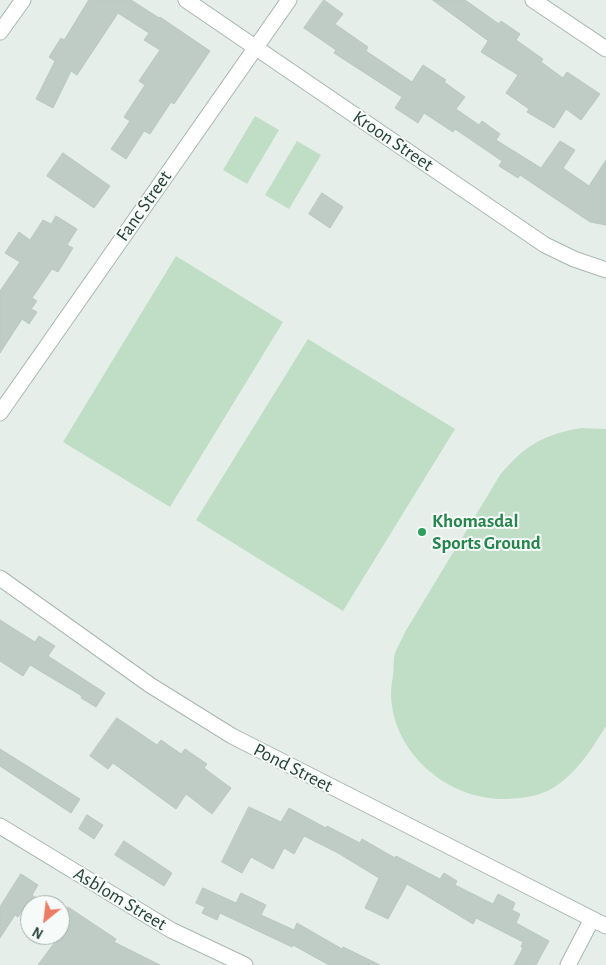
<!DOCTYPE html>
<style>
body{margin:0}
#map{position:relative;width:606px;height:965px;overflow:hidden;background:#e6eeea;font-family:"Alegreya Sans",sans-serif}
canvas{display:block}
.north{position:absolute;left:20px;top:895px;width:50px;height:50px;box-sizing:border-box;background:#f6faf8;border:1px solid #a2b0aa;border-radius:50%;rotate:209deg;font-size:14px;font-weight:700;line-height:20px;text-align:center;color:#254036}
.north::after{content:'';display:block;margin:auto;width:18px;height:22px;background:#ec7c66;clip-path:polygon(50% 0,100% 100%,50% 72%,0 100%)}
</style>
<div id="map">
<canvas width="606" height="965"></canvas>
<div class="north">N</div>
</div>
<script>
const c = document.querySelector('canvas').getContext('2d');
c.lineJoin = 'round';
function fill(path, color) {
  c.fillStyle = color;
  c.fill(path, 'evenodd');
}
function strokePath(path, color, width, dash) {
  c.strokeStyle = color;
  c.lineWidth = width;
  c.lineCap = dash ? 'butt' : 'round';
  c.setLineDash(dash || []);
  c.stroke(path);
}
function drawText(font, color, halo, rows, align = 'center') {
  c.font = font + ' "Alegreya Sans",sans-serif';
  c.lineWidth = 4;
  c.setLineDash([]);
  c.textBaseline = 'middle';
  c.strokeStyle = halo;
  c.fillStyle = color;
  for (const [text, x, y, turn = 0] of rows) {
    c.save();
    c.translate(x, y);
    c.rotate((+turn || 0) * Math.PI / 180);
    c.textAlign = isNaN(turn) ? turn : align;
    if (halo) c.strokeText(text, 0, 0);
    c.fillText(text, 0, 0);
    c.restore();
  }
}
fill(new Path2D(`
 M255,116L279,130L247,184L223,170Z
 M297,141L321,155L289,209L265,195Z
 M176,256L283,322L170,507L63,442Z
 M308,339L455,429L343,611L196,520Z
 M581,428L606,429V726C591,750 577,773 553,788C539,797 517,799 501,799C446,798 392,752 391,694C391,688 392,682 393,676C394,668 393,660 395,653C398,646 402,639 405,632L500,475C525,445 543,435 581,428Z`), '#c0dec6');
const building = new Path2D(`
 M89,0H131L159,18L160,17L210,51L174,104L171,102L150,134L144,131L126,159L111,149L130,121L124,117L145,85L139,81L160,50L144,40L149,33L118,13L77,75L71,71L53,108L36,99L55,61L49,57L61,38L64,40Z
 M324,0L343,14L335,24L368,47L366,51L412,82L423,65L446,80L444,82L465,97L456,109L479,125L482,121L500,134L496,140L541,168L560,141L575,150L563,168L589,186L606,160V225L590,222L520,175L518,178L499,166L502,161L455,129L453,132L424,113L418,123L395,108L402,97L334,53L336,50L304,28Z
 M433,0H465L499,24L501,21L520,34L516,40L543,59L541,62L563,78L567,72L600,94L581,120L566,109L554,128L527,112L529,109L506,93L518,75L481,52L488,41Z
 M63,153L110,186L94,208L47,176Z
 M322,193L343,207L330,228L309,214Z
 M56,216L77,229L67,245L73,248L58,272L52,269L32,298L37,301L31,309L37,312L29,324L22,319L0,353V291L20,262L5,253L19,232L30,240L43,220L51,224Z
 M0,620L35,642L39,636L55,646L48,656L105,693L96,707L81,698L82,696L30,665L23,676L0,661Z
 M117,718L157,745L161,740L181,754L185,749L207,764L204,768L231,788L212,814L186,794L176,809L113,763L108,769L90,756Z
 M0,749L80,799L71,813L0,766Z
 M249,807L281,822L289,808L326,828L327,826L360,843L362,839L395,858L396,856L440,879L444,873L457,881L455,885L493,904L498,894L515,903L512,910L520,914L516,923L549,941L536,965H514L523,948L521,947L523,942L476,918L473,924L407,884L388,919L365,908L379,878L338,853L304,836L294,854L284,848L273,869L251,857L242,873L222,862Z
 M87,815L103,825L94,839L79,829Z
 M124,841L172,873L164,886L115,855Z
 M21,874L38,885L32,895L46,905H30V911L24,907L18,917L15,915L0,938V907Z
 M203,888L236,903L241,893L266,905L261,915L294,930L297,923L342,949L343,947L380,965H329L293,945L292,947L220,913L217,920L202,913L205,907L196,903Z
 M68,907L116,939L114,942L160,965H38L60,935V919Z`);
fill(building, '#beccc5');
strokePath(building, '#b8c8c0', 1);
const minor = new Path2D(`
 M186,0L545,245L574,259L606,270
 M533,0L606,49
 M0,413L289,0
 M0,578L150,685L232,736L606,926
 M0,826L171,930L245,965
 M568,965L592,919`);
const tertiary = new Path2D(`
 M0,32L23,0`);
strokePath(minor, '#a8b6b0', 17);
strokePath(tertiary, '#a8b6b0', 17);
strokePath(minor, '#fff', 15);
strokePath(tertiary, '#fff', 15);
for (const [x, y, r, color] of [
 [422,532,5,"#2e9e5b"]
]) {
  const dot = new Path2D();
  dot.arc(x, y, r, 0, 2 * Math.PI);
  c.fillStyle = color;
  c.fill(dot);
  strokePath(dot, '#f6faf8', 2);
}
drawText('19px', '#254036', '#f6faf8', [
 ["Kroon Street",393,141,34],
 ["Fanc Street",144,206,-55],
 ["Pond Street",293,768,27],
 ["Asblom Street",120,899,31]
]);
drawText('bold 19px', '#27864d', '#f6faf8', [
 ["Khomasdal",432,521],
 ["Sports Ground",432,543]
], 'left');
</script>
